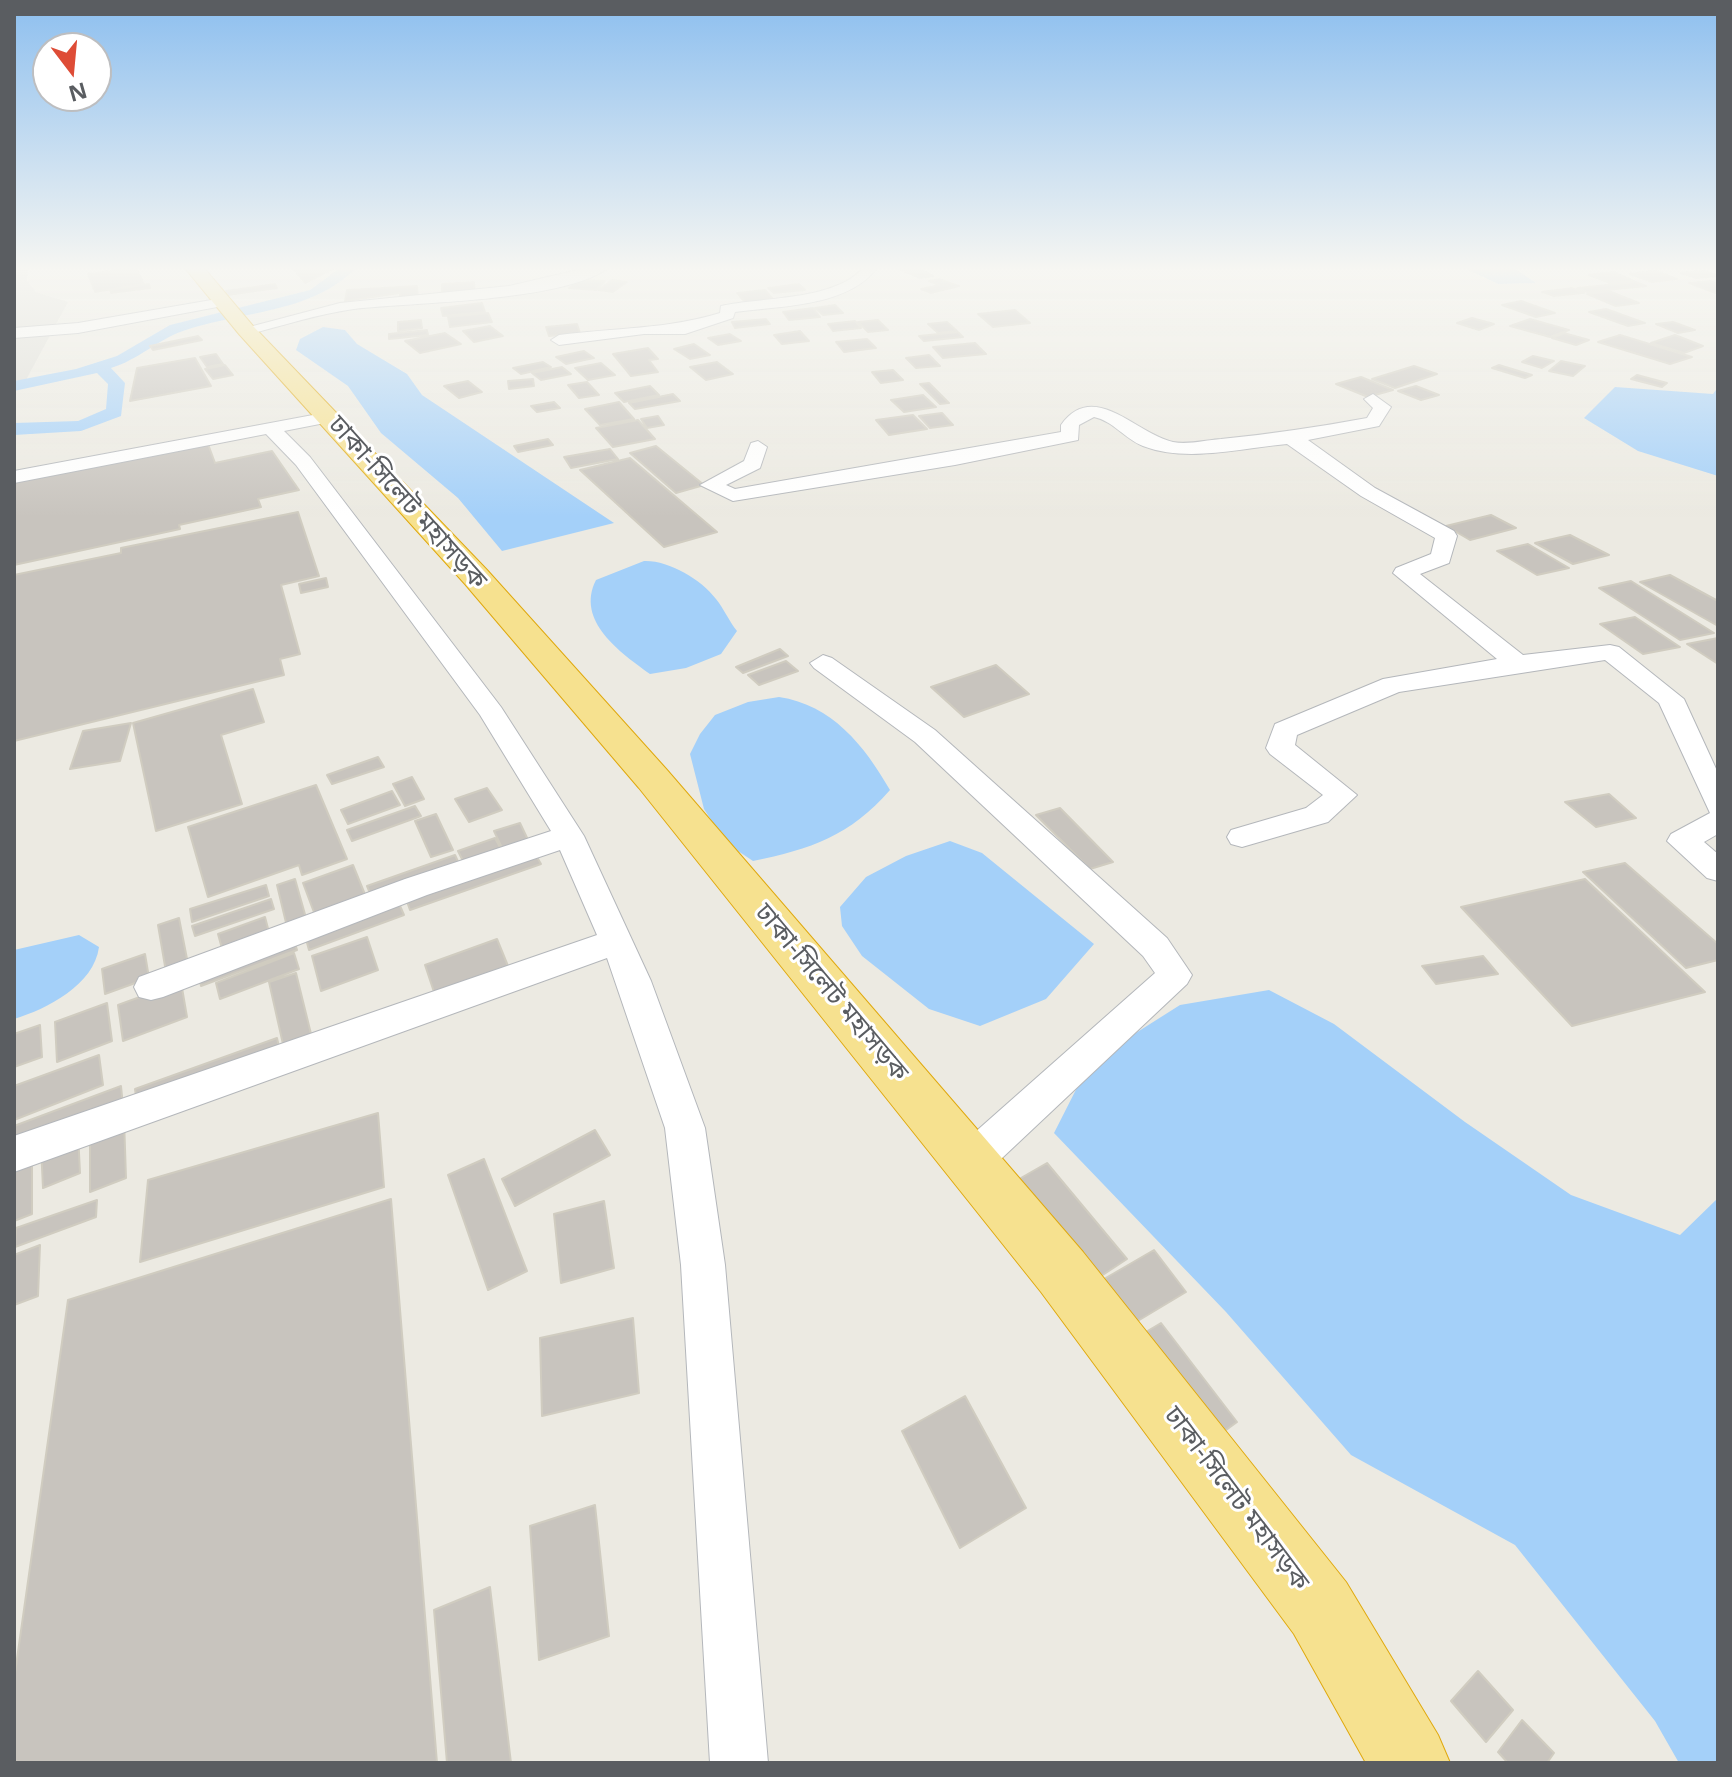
<!DOCTYPE html>
<meta charset="utf-8">
<style>
body{margin:0}
#map{position:relative;width:1732px;height:1777px;overflow:hidden;background:#eceae2;font-family:"Open Sans",sans-serif}
canvas{display:block}
.frame{position:absolute;inset:0;border:16px solid #5a5d61;pointer-events:none}
.north{position:absolute;left:32px;top:32px;width:80px;height:80px;box-sizing:border-box;background:#fff;border:2px solid #bdbec0;border-radius:50%;rotate:164deg;font-size:22px;font-weight:700;line-height:32px;text-align:center;color:#5a5d61}
.north::after{content:'';display:block;margin:auto;width:28px;height:36px;background:#de4c36;clip-path:polygon(50% 0,100% 100%,50% 72%,0 100%)}
</style>
<div id="map">
<canvas width="1732" height="1777"></canvas>
<div class="frame"></div>
<div class="north">N</div>
</div>
<script>
const c = document.querySelector('canvas').getContext('2d');
c.lineJoin = 'round';
function fill(path, color) {
  c.fillStyle = color;
  c.fill(path, 'evenodd');
}
function strokePath(path, color, width, dash) {
  c.strokeStyle = color;
  c.lineWidth = width;
  c.lineCap = dash ? 'butt' : 'round';
  c.setLineDash(dash || []);
  c.stroke(path);
}
function drawText(font, color, halo, rows, align = 'center') {
  c.font = font + ' "Open Sans","Noto Sans Bengali",sans-serif';
  c.lineWidth = 6;
  c.setLineDash([]);
  c.textBaseline = 'middle';
  c.strokeStyle = halo;
  c.fillStyle = color;
  for (const [text, x, y, turn = 0] of rows) {
    c.save();
    c.translate(x, y);
    c.rotate((+turn || 0) * Math.PI / 180);
    c.textAlign = isNaN(turn) ? turn : align;
    if (halo) c.strokeText(text, 0, 0);
    c.fillText(text, 0, 0);
    c.restore();
  }
}
fill(new Path2D(`
 M14,268H28L27,280L36,292L68,302L26,380L14,381Z`), '#dddcd6');
fill(new Path2D(`
 M1465,268H1514L1536,283L1498,284Z
 M323,327L345,330L357,344L407,374L422,395L614,523L502,551L458,498L381,433L348,386L296,350L300,339Z
 M1615,387L1713,394L1718,387V476L1638,451L1584,418Z
 M644,561C668,560 701,579 716,599C724,609 729,621 737,631L721,654L686,668L650,674C621,653 575,621 596,580Z
 M779,697C832,705 864,745 890,790C850,836 811,849 753,861L726,843L704,809L690,754L700,734L715,715L748,702Z
 M950,841L982,853L1094,944L1046,999L980,1026L929,1009L862,956L842,926L840,907L866,877L906,856Z
 M79,935L99,947C94,985 47,1009 14,1019V950Z
 M1269,990L1334,1024L1465,1122L1571,1195L1680,1235L1718,1198V1763H1679L1655,1721L1515,1545L1351,1455L1226,1312L1054,1133L1090,1062L1180,1005Z`), '#a4d0f9');
fill(new Path2D(`
 M340,268H356C311,314 240,311 183,331C157,340 138,360 111,368L125,383L121,416L81,431L14,435V423L78,421L106,409L108,384L97,373L14,391V381L76,369L117,356L170,325L310,290Z`), '#a4d0f9');
const building = new Path2D(`
 M136,268L144,284L95,292L88,274Z
 M293,268H334L305,283Z
 M898,268H917L933,276L920,278Z
 M1656,271L1677,279L1652,282L1630,274Z
 M1705,271L1718,276L1696,278L1681,273Z
 M1613,272L1634,281L1610,283L1589,275Z
 M939,279L959,286L931,293L921,289L939,285L929,281Z
 M579,280L605,281L596,290L569,288Z
 M612,280L627,282L613,292L598,290Z
 M1710,281L1718,284V294L1689,283Z
 M474,282L475,295L442,297V284Z
 M1636,282L1646,286L1587,292L1577,288Z
 M149,284L150,288L111,293L110,290Z
 M275,284L277,288L228,295L226,291Z
 M799,284L805,290L774,293L768,288Z
 M417,286L418,299L400,301V293L345,301L347,290Z
 M1572,288L1584,293L1554,296L1542,292Z
 M765,290L773,299L745,302L737,293Z
 M1609,291L1639,303L1616,306L1587,294Z
 M1521,301L1555,313L1536,317L1502,305Z
 M482,303L485,312L443,316L441,308Z
 M835,305L843,313L823,315L815,308Z
 M813,308L820,317L789,320L783,312Z
 M1606,309L1645,323L1628,326L1589,312Z
 M1015,310L1030,323L993,327L978,314Z
 M488,313L492,322L450,327L448,317Z
 M1472,318L1494,324L1479,330L1457,323Z
 M766,319L770,324L735,328L732,322Z
 M1530,319L1569,330L1550,337L1510,326Z
 M421,320L422,328L398,331V322Z
 M878,320L888,330L868,332L858,322Z
 M855,321L861,328L833,331L828,324Z
 M947,322L957,331L938,333L928,324Z
 M1673,322L1695,330L1678,333L1656,324Z
 M577,324L580,333L549,336L546,327Z
 M490,326L503,336L474,342L463,331Z
 M427,330L428,335L389,339V334Z
 M800,331L809,341L782,344L774,335Z
 M958,332L963,337L924,341L919,336Z
 M445,333L461,344L420,353L405,341Z
 M1564,333L1589,340L1576,345L1552,338Z
 M730,334L741,341L718,345L708,338Z
 M1620,335L1692,357L1670,364L1598,342Z
 M1675,335L1703,346L1684,353L1651,343Z
 M198,336L202,340L153,350L150,346Z
 M867,339L876,348L844,352L836,342Z
 M975,343L986,354L943,358L933,347Z
 M694,344L710,355L690,359L674,349Z
 M648,348L658,359L649,360L658,372L631,376L613,354Z
 M584,351L594,358L566,364L556,357Z
 M216,354L223,364L207,367L200,357Z
 M929,355L940,366L916,368L906,358Z
 M1533,356L1554,361L1542,368L1522,362Z
 M195,358L211,386L130,401L137,368Z
 M1561,361L1585,366L1573,376L1549,371Z
 M543,362L551,367L521,374L513,368Z
 M717,362L733,374L706,380L690,367Z
 M601,363L615,375L588,380L575,368Z
 M225,365L233,375L213,379L205,369Z
 M1499,365L1532,375L1525,378L1492,368Z
 M1414,366L1437,374L1395,388L1372,379Z
 M562,367L571,374L541,380L532,373Z
 M893,370L903,380L881,383L872,372Z
 M1637,375L1667,383L1662,387L1631,379Z
 M1361,377L1393,390L1368,397L1336,384Z
 M533,379L534,386L509,389L508,381Z
 M468,381L482,392L459,398L444,386Z
 M587,382L599,395L579,398L568,385Z
 M929,383L949,403L940,404L920,384Z
 M650,386L659,395L624,402L615,393Z
 M1416,386L1439,395L1421,400L1398,391Z
 M673,394L680,401L635,409L629,403Z
 M923,395L936,407L904,412L891,400Z
 M554,402L560,408L537,412L531,406Z
 M619,402L634,419L600,425L585,409Z
 M942,413L953,425L930,428L919,416Z
 M913,415L927,429L889,435L876,420Z
 M658,416L664,425L647,428L641,419Z
 M638,420L655,439L613,447L596,428Z
 M548,439L553,445L518,452L514,446Z
 M208,444L215,463L272,451L299,490L258,499L261,507L179,525L180,529L14,565V481Z
 M656,446L704,485L676,493L630,453Z
 M610,449L618,459L571,468L564,457Z
 M630,458L717,532L664,547L580,470Z
 M298,512L319,576L281,585L300,654L280,659L284,675L14,741V575L121,553V548Z
 M1491,515L1516,528L1470,540L1446,526Z
 M1570,535L1609,555L1573,564L1535,543Z
 M1528,544L1569,568L1537,575L1497,551Z
 M1670,575L1718,601V626L1640,582Z
 M326,578L328,587L301,593L299,584Z
 M1631,581L1714,633L1680,640L1599,588Z
 M1635,617L1680,647L1643,654L1600,624Z
 M1718,638V664L1687,644Z
 M780,649L788,656L743,673L736,667Z
 M786,661L798,671L759,685L748,675Z
 M996,665L1029,694L964,717L931,687Z
 M253,689L264,722L221,735L242,804L156,831L133,723Z
 M131,723L120,761L70,769L83,731Z
 M378,757L384,767L332,784L327,775Z
 M412,777L424,799L405,806L393,784Z
 M316,785L347,859L302,875L299,865L208,897L188,827Z
 M487,788L502,810L469,822L455,799Z
 M392,791L400,805L348,824L341,810Z
 M1609,794L1636,818L1596,827L1565,802Z
 M415,806L421,816L352,841L347,830Z
 M1060,808L1113,862L1090,869L1036,815Z
 M436,814L453,850L431,857L415,821Z
 M520,823L529,842L503,850L494,831Z
 M495,838L502,851L465,865L458,851Z
 M534,852L541,864L410,910L405,896Z
 M455,855L460,866L372,898L367,886Z
 M1625,863L1718,944V960L1686,968L1583,872Z
 M353,865L366,897L315,915L303,883Z
 M295,879L308,925L288,931L277,885Z
 M1585,879L1705,992L1572,1026L1461,907Z
 M266,885L269,896L192,922L190,909Z
 M271,899L274,909L195,936L192,926Z
 M397,899L404,915L309,950L304,932Z
 M265,917L271,940L224,956L218,934Z
 M179,918L188,964L166,972L158,925Z
 M293,937L297,950L201,986L198,972Z
 M367,937L378,970L321,991L312,956Z
 M497,939L508,966L434,992L425,965Z
 M294,953L299,969L220,999L216,983Z
 M145,954L149,978L105,994L102,969Z
 M1483,956L1498,974L1436,984L1422,966Z
 M296,973L313,1042L285,1053L269,982Z
 M181,982L187,1017L123,1041L118,1005Z
 M107,1003L112,1041L57,1062L55,1022Z
 M40,1025L42,1057L14,1067V1034Z
 M277,1038L280,1051L137,1104L135,1089Z
 M99,1055L103,1085L14,1120V1086Z
 M121,1086L123,1106L14,1146V1126Z
 M378,1113L384,1187L140,1262L148,1180Z
 M124,1119L126,1178L90,1192V1131Z
 M595,1130L610,1155L515,1206L502,1179Z
 M78,1133L80,1173L43,1188L41,1147Z
 M32,1154V1214L14,1221V1160Z
 M484,1159L527,1271L488,1290L448,1175Z
 M1047,1163L1127,1259L1086,1286L1007,1186Z
 M391,1199L437,1763H14V1680L68,1300Z
 M97,1200L96,1217L15,1247L16,1228Z
 M604,1201L614,1268L561,1283L554,1214Z
 M40,1245L38,1296L14,1305V1255Z
 M1154,1250L1186,1292L1136,1322L1104,1279Z
 M633,1318L639,1393L542,1416L540,1338Z
 M1161,1323L1237,1422L1211,1441L1134,1339Z
 M965,1396L1026,1508L960,1548L902,1431Z
 M595,1505L609,1636L539,1660L530,1526Z
 M490,1587L511,1763H447L434,1610Z
 M1478,1671L1513,1710L1486,1742L1451,1701Z
 M1522,1720L1554,1753L1547,1763H1508L1498,1752Z`);
fill(building, '#c8c4be');
strokePath(building, '#d0ccc0', 2);
const minor = new Path2D(`
 M586,268H608C563,302 413,302 354,309C317,314 282,326 246,335L238,330L340,303L509,286Z
 M863,268H877C848,307 779,306 735,312L733,318L685,334H644L559,345L551,340L559,335C613,328 669,329 720,313L721,306C760,297 835,301 863,268Z
 M223,298L230,302L228,305L78,333L14,338V328L78,323Z
 M1373,394L1391,407L1379,426L1308,440L1375,488L1454,531L1457,536L1449,563L1420,574L1523,655L1610,645L1619,647L1684,699L1718,773V834L1704,842L1718,854V881L1707,878L1667,841L1671,834L1710,813L1659,703L1605,660L1399,692L1297,735L1295,745L1357,795L1328,822L1242,847L1231,844L1227,837L1231,830L1306,808L1323,795L1270,754L1266,748L1275,724L1383,679L1497,659L1393,573L1396,568L1431,554L1435,538L1361,496L1287,444C1241,448 1187,463 1143,446C1125,439 1113,421 1094,417L1079,425L1078,440L955,465L733,501L700,485L744,461L751,443L758,441L767,447L760,468L726,485L735,489L1061,432V425C1094,379 1136,434 1173,442C1188,445 1206,440 1221,439C1271,434 1318,427 1367,418L1373,408L1364,399Z
 M329,412L335,413V421L284,431L310,457L501,707L584,836L651,981L705,1128L725,1265L768,1763H710L681,1265L665,1128L607,958L14,1172V1136L597,935L560,850L427,895L163,997L151,1000L139,997L134,987L139,977L405,879L551,831L480,715L296,465L266,434L14,483V471Z
 M823,655L832,658L935,730L1167,938L1192,975L1187,984L984,1175L970,1180L956,1175L950,1162L956,1149L1155,973L1143,956L915,742L814,668L810,663Z`);
const highway = new Path2D(`
 M185,268H204L253,326L487,570L667,770L1083,1252L1346,1582L1438,1735L1450,1763H1366L1294,1634L1041,1292L639,788L465,584L239,334Z`);
strokePath(minor, '#b4b7bb', 2);
strokePath(highway, '#e0a90e', 2);
fill(minor, '#fff');
fill(highway, '#f6e18f');
const sky = c.createLinearGradient(0, 0, 0, 517);
sky.addColorStop(0, '#8dbfef');
sky.addColorStop(0.52, '#f6f6f2');
sky.addColorStop(1, '#f6f6f200');
c.fillStyle = sky;
c.fillRect(0, 0, 1732, 517);
drawText('26px', '#5a5d61', '#fff', [
 ["ঢাকা-সিলেট মহাসড়ক",407,503,48],
 ["ঢাকা-সিলেট মহাসড়ক",831,993,50],
 ["ঢাকা-সিলেট মহাসড়ক",1236,1499,53]
]);
</script>
